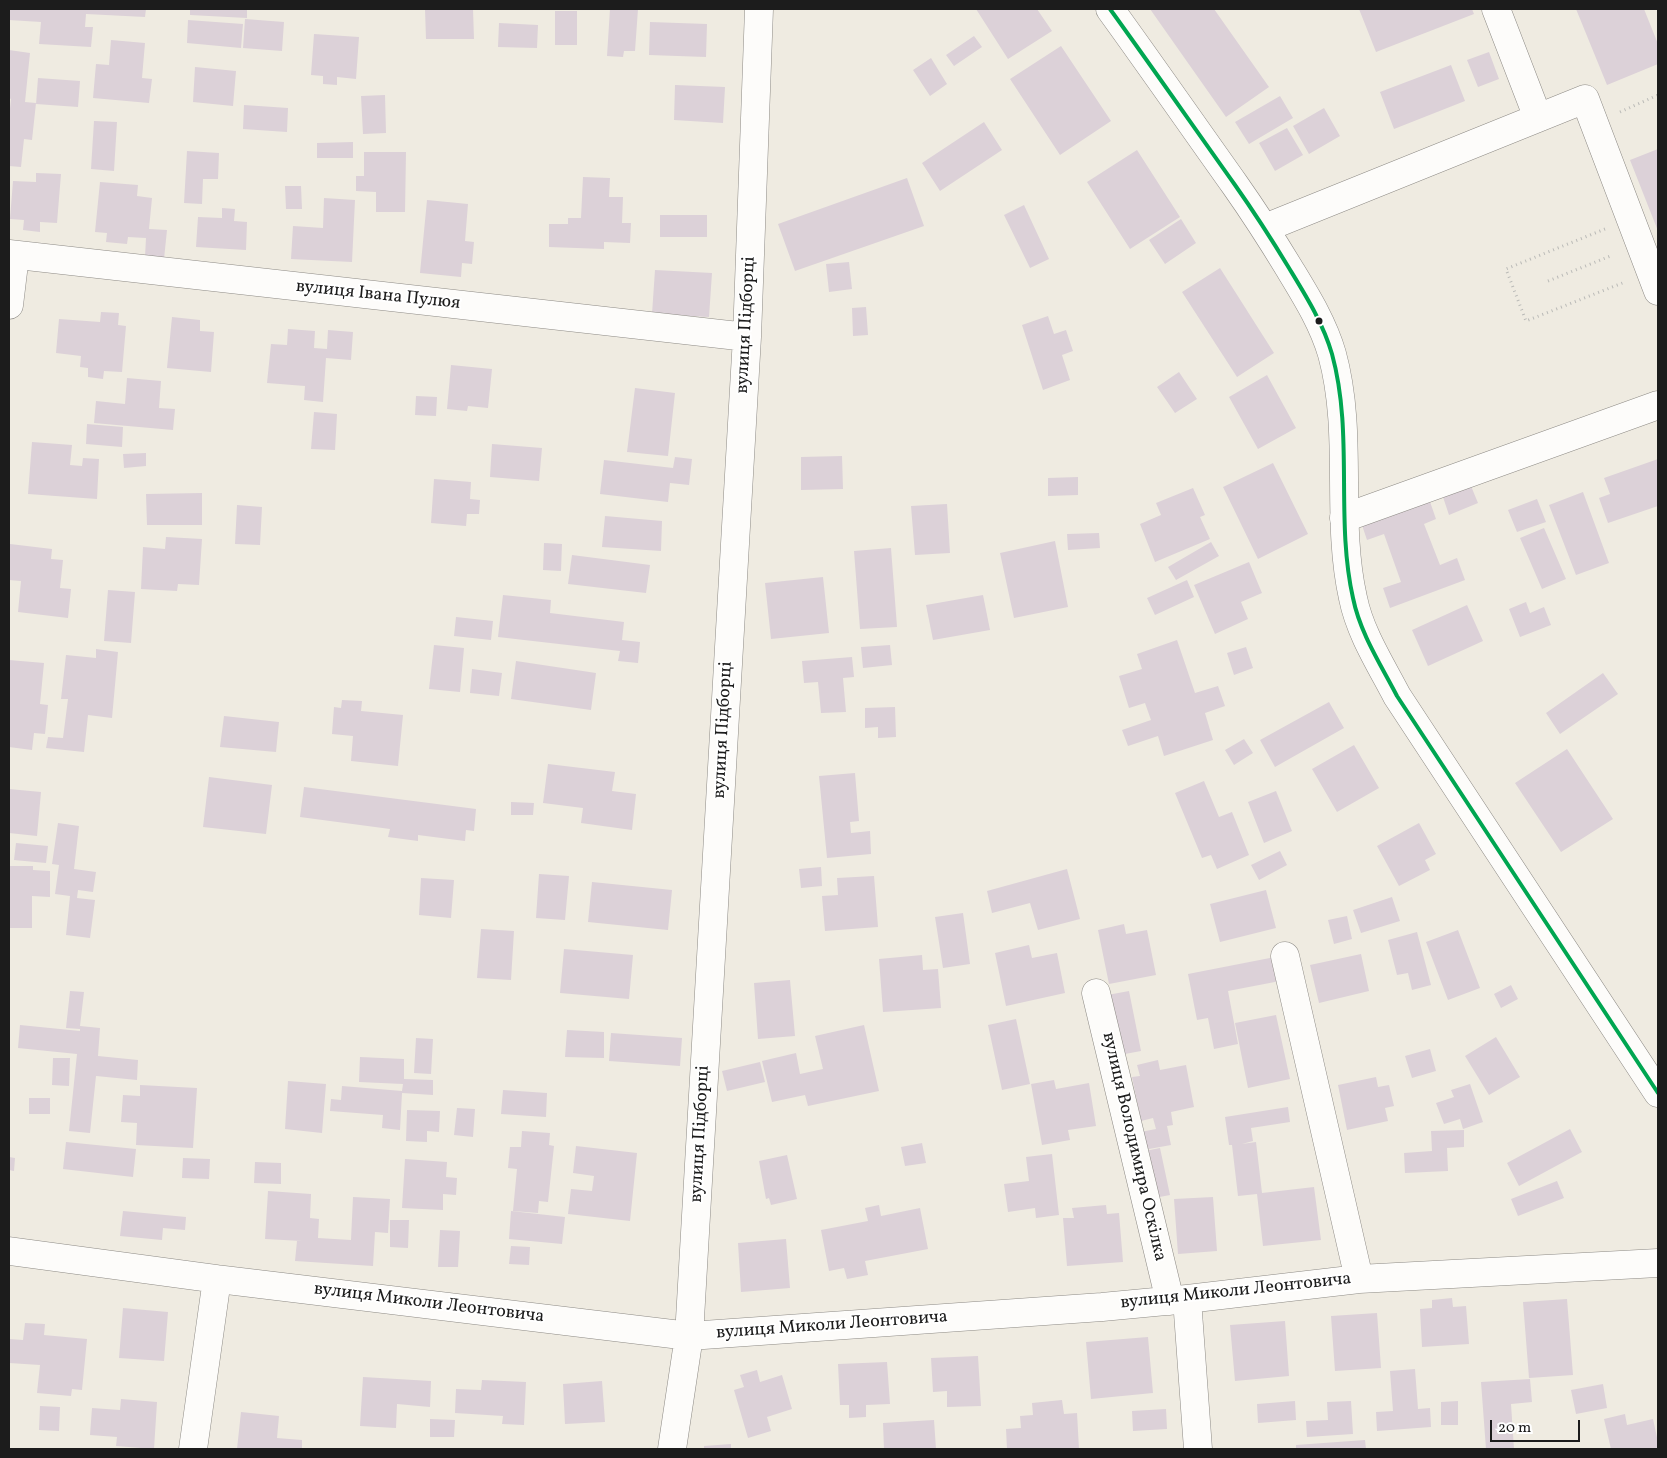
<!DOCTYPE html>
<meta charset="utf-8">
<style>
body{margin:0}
#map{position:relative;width:1667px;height:1458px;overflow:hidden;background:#efebe1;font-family:Vollkorn,serif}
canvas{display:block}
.frame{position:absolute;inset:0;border:10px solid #1c1c1c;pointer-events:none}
.scale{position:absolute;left:1490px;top:1420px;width:90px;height:22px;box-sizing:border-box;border:2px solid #1c1c1c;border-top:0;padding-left:6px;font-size:15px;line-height:18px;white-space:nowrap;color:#1c1c1c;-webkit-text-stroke:4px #fff;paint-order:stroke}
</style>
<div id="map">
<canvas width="1667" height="1458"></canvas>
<div class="frame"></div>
<div class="scale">20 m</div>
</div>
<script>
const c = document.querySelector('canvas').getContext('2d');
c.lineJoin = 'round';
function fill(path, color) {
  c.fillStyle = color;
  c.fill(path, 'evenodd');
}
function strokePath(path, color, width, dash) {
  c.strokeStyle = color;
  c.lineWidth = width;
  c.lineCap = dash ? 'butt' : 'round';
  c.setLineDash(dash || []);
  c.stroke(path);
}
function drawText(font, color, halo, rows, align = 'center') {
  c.font = font + ' Vollkorn,serif';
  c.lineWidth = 4;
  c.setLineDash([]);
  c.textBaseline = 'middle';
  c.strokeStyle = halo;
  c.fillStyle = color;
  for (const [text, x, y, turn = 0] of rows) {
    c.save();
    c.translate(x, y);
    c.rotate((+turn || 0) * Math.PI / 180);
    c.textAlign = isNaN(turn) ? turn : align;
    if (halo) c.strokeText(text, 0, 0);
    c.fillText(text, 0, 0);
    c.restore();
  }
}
fill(new Path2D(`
 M9,9H146L145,17L86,14L85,27H93L91,47L39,44L41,22L9,20Z
 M190,9H247V18L190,15Z
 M425,9H473L474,39H426Z
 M610,9H638L635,51H624L623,57L607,56Z
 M976,9H1037L1052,31L1008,59Z
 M1150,9H1214L1269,87L1226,117Z
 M1359,9H1472L1474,14L1376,52Z
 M1576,9H1644L1658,44V64L1607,85Z
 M555,11H577V45H555Z
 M245,19L284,22L282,51L243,48Z
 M188,20L243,24L241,48L187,43Z
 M650,22L707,24L706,57L649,55Z
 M499,23L538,25L537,48L498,47Z
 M314,34L359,37L356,79L337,77V85L323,84V76L311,75Z
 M974,36L982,47L954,66L946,55Z
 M111,40L145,43L142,78L152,79L149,103L93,98L96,64L109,65Z
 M1061,46L1111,121L1060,155L1010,79Z
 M9,50L30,53L25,102L36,103L32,140L24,139L21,167L9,166V118L11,99L9,98Z
 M1489,52L1499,79L1478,87L1467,60Z
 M931,58L947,84L930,96L913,70Z
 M1451,65L1465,101L1394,129L1380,92Z
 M195,67L236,71L233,106L193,102Z
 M38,78L80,81L78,107L36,104Z
 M675,85L725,87L723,123L674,120Z
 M385,95L386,133L363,134L361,96Z
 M1280,96L1293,118L1249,144L1235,122Z
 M244,105L288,108L287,132L243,129Z
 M1324,108L1340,136L1309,154L1293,126Z
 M94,121L117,122L114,171L91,169Z
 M984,122L1002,150L940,191L922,163Z
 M1287,128L1303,155L1275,171L1259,143Z
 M353,142V158H317V143Z
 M1658,149V231L1630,160Z
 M1137,150L1180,217L1130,249L1087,182Z
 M187,151L219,153L218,179H203L202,204L184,203Z
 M364,152H406L405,212H376V192L356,191V176H364Z
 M36,173L61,174L57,223L40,222V232L23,230L24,220L10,219L13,181L36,182Z
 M583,177L610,178L609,197H623L622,223H631L630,243L604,242V249L549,247V224H568V218H581Z
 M907,178L924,226L795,271L778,224Z
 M100,182L138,185L137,196L152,198L149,229L167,230L164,259L145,257L146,238L128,237L127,244L106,242L107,233L95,232Z
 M285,186H301L302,209H286Z
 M324,198L355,200L352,262L291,259L293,226L323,228Z
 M427,200L468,204L465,241L474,242L472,264L462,263L461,277L420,273Z
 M1024,205L1049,259L1030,268L1004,215Z
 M222,208L235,209L234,221L247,222L246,250L196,247L198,217L222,218Z
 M660,215H707V237H660Z
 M1181,219L1196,243L1165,264L1149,240Z
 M849,262L852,289L829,292L826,264Z
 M1220,268L1274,353L1237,377L1182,292Z
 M655,270L712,273L709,317L652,314Z
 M866,307L868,335L853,336L852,308Z
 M101,312L119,313L118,325L126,326L122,372L104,371L103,379L88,377V368L80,367L81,356L56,353L59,319L100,322Z
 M1048,316L1054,334L1066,330L1073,351L1062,355L1070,380L1043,390L1022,325Z
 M172,317L200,320V331L214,332L211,372L167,368Z
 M288,329L315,331L314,348L327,349L328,330L353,332L351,360L326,358L323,402L304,400L305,386L267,383L271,344L287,345Z
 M451,365L492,369L488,408L468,406L467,411L447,409Z
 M1179,372L1197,399L1175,413L1157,387Z
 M1267,375L1296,428L1258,449L1229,397Z
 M127,378L161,381L159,408L175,409L173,430L94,423L96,401L125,404Z
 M635,388L675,393L668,456L627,452Z
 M416,396L437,397L436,416L415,415Z
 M314,412L337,414L335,450L311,449Z
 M87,424L123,427L122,447L86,444Z
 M32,442L72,445L70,465L82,466L83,458L99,459L97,499L28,494Z
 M492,444L542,448L539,481L490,477Z
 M146,453V466L124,468L123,454Z
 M842,456L843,489L801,490V457Z
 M675,457L692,459L689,485L670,483L668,502L600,494L604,460L673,468Z
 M1658,459V506L1608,523L1599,498L1610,494L1604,478Z
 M1273,463L1308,534L1258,559L1223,487Z
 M1078,477V495L1048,496V478Z
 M434,479L471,482L470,499L480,500L479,514H467L466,526L431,523Z
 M1471,486L1478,503L1449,515L1443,497Z
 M1193,488L1205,515L1200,517L1210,539L1155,562L1140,524L1161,515L1156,503Z
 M1583,492L1609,563L1576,575L1549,505Z
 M202,493V525H147L146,494Z
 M1428,496L1436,519L1424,524L1440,565L1457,558L1465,580L1390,608L1383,588L1401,582L1384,534L1367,540L1361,522Z
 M1537,499L1546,522L1517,532L1508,510Z
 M947,504L950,553L915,555L911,506Z
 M237,505L262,507L260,545L235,544Z
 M605,516L662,521L661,551L602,547Z
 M1544,528L1566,579L1542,589L1520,538Z
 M1099,533L1100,548L1068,550L1067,534Z
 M166,537L202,539L199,585L178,584L177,591L141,589L143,547L165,549Z
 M1055,541L1068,607L1014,618L1000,553Z
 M1211,542L1219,556L1176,580L1168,567Z
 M544,543L562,544L561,571L543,570Z
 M10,544L52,549L51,559L63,560L60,588L71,589L68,618L18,612L21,581L9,580Z
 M891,548L897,627L860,629L854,551Z
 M572,555L650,565L646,593L568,584Z
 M1249,562L1262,593L1241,602L1248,619L1215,634L1194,585Z
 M823,577L829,633L771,639L765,583Z
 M1187,580L1194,597L1155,615L1147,598Z
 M108,590L135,592L131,643L104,641Z
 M503,595L551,600L550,613L624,622L622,640L640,642L638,663L618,661L620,651L498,637Z
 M983,595L990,630L933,640L926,605Z
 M1526,602L1530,613L1544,607L1551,625L1520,637L1509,609Z
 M1467,605L1483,641L1428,666L1412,630Z
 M456,617L493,621L491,640L454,636Z
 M1177,640L1195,693L1218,686L1225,706L1205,713L1213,740L1164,756L1158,736L1128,746L1122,730L1151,720L1145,703L1129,708L1119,676L1142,669L1137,654Z
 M434,645L464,648L460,692L429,689Z
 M890,645L892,665L863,668L861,647Z
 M1246,647L1253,668L1234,675L1227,653Z
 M96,649L118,652L112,718L88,715L84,752L46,748L48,737L63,738L68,699H61L66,655L96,658Z
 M852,657L854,677L843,678L846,712L821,713L818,682L804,683L802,661Z
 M9,660L44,663L40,704L48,705L45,734L34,733L32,750L9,747Z
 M516,661L596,673L591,710L511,699Z
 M472,669L502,673L499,696L470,693Z
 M1603,673L1618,694L1560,734L1546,713Z
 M342,700L362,701L361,711L403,715L398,766L351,761L353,736L332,734L334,707L341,708Z
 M1329,702L1344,728L1275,767L1260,740Z
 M895,707L896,737L878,738V727L865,728V708Z
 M224,716L279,722L276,752L220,747Z
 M1244,739L1253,753L1234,765L1225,750Z
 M1354,745L1379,788L1337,812L1312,769Z
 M1567,749L1613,819L1561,852L1515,783Z
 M548,764L615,772L612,791L636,794L632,830L581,823L583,808L543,803Z
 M855,773L859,821L850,822L851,833L870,831L871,854L827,858L819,776Z
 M209,777L272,785L266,834L203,827Z
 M1204,781L1219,817L1232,812L1249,855L1217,869L1211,855L1202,858L1175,793Z
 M304,787L476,809L474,831L466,830L465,841L418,835V841L388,837L390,829L300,817Z
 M9,789L41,792L37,836L9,833Z
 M1276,791L1292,831L1264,843L1248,802Z
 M511,802L534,803L533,815H511Z
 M58,823L79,826L74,869L96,872L93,892L78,890L77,898L95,900L90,938L66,935L70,896L55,894L59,865L52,864Z
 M1419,823L1436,854L1425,860L1430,870L1399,886L1377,846Z
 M16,843L48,846L46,863L14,860Z
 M1280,851L1287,865L1259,880L1251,865Z
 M9,866H33V870L50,871V897L32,896V928H9Z
 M821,867L822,886L801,888L799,869Z
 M1067,869L1080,919L1038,930L1030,903L992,913L987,891Z
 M539,874L569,876L565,920L536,918Z
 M874,876L878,927L825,931L822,896L838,895L837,878Z
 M421,878L454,880L451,918L419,915Z
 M592,882L672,890L668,930L588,922Z
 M1266,890L1276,928L1220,942L1210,904Z
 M1392,897L1400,921L1361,933L1353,910Z
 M963,913L970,964L943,968L935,917Z
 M1347,916L1352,939L1334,944L1328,920Z
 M1124,924L1126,934L1147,930L1156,975L1109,984L1098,930Z
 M481,929L514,931L511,980L477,978Z
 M1458,930L1480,988L1448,1000L1426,942Z
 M1417,932L1431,985L1412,990L1408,973L1397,975L1388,940Z
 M1029,945L1032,958L1057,953L1065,993L1006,1006L995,953Z
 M564,949L633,955L629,999L560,993Z
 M1361,954L1369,991L1319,1003L1310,965Z
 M922,955L923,970L938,969L941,1008L883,1012L879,959Z
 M1275,957L1280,981L1228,991L1238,1044L1214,1049L1208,1018L1197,1020L1188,974Z
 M790,980L795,1036L758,1039L754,983Z
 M1511,985L1518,999L1501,1008L1494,994Z
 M70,991L84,992L80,1026L100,1028L98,1056L138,1060L137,1080L96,1076L90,1133L69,1131L77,1054L18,1048L20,1025L80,1031V1029L66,1028Z
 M1129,991L1141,1051L1114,1056L1102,996Z
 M1276,1015L1290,1079L1248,1088L1235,1023Z
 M1016,1019L1030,1084L1002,1090L988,1025Z
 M864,1025L879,1091L808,1106L805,1095L772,1102L762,1061L796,1053L800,1074L823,1069L815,1036Z
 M567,1030L604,1032V1058L565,1057Z
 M611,1033L682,1038L680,1066L609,1061Z
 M1496,1037L1520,1077L1489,1095L1465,1056Z
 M416,1038L433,1039L431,1074L414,1073Z
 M1430,1049L1436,1071L1412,1078L1405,1056Z
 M360,1057L404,1059V1079L433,1080V1095L402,1093L400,1130L382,1128L383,1115L330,1111L331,1099L341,1100L342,1086L402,1091L403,1084L359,1082Z
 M53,1058H70L69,1086L52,1085Z
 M1158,1060L1160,1070L1186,1065L1194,1107L1171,1112L1173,1125L1167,1126L1171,1145L1138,1151L1135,1133L1156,1129L1153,1118L1141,1121L1132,1077L1140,1076L1137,1065Z
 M760,1062L765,1082L727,1091L722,1071Z
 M1376,1077L1378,1087L1389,1085L1394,1106L1385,1108L1388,1121L1347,1130L1338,1085Z
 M1054,1080L1056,1089L1089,1083L1096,1126L1068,1130L1070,1140L1042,1145L1031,1084Z
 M288,1081L326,1084L322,1133L285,1129Z
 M1470,1084L1483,1122L1463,1129L1460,1119L1444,1124L1436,1103L1454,1097L1451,1090Z
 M140,1085L197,1088L193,1148L136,1145L137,1123L121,1122L123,1095L140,1096Z
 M503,1090L547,1093L546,1117L501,1114Z
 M29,1098H50V1114H29Z
 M1288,1107L1290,1122L1251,1128L1253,1141L1242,1144L1256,1142L1262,1193L1314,1187L1321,1240L1263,1246L1257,1194L1238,1196L1232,1145H1229L1225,1117Z
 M457,1108L475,1109L473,1137L454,1135Z
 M407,1110L440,1111L439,1132L427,1131V1142L406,1141Z
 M1570,1129L1582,1152L1519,1186L1507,1163Z
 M1464,1130V1147L1447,1148L1448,1171L1405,1173L1404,1153L1432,1151L1431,1131Z
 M522,1131L550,1133L549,1145L554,1146L548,1202L539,1201L538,1213L513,1211L517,1169L508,1168L510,1147H521Z
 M66,1142L136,1149L133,1177L63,1169Z
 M922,1143L926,1163L905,1166L901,1147Z
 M576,1146L637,1153L630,1221L568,1214L571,1189L592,1191L594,1176L573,1173Z
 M1160,1148L1170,1195L1149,1199L1140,1152Z
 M1052,1154L1059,1215L1036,1218L1035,1208L1008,1212L1004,1184L1029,1181L1026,1157Z
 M787,1155L797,1199L771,1205L769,1198L766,1199L759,1161Z
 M9,1157L15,1158L14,1171L9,1170Z
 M183,1158L210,1159L209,1179L182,1178Z
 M405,1159L447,1162L446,1177L457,1178L456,1195L443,1194V1210L402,1208Z
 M255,1162L281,1163V1184L254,1183Z
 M1557,1181L1564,1198L1518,1216L1511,1199Z
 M268,1191L311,1194L310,1218L319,1219L318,1238L351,1240L353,1197L390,1199L388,1233L375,1232L373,1266L295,1261L297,1241H302L265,1239Z
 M1213,1197L1217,1251L1178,1254L1174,1199Z
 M879,1205L881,1216L920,1208L928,1249L865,1261L868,1275L847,1279L844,1268L829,1271L821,1230L868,1221L865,1208Z
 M1106,1205L1107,1214L1119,1213L1123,1262L1067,1266L1063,1218H1074L1072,1208Z
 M123,1211L186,1217L185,1230L163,1228L162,1240L120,1236Z
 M511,1211L565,1217L562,1244L509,1239Z
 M390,1220H409L408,1248L390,1247Z
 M440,1230L460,1231L458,1267H438Z
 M786,1239L790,1288L741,1292L738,1243Z
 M511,1246L530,1247L529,1265L509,1264Z
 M1452,1298L1453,1307L1466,1306L1469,1344L1422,1347L1420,1309L1432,1308V1300Z
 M1567,1299L1573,1375L1529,1378L1523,1302Z
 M123,1308L168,1312L164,1361L119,1358Z
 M1377,1313L1381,1368L1335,1371L1331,1316Z
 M1285,1321L1289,1376L1235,1381L1230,1325Z
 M25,1323L45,1324L44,1335L87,1339L82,1390L72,1389L71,1396L37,1393L40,1365L9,1363V1339L23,1340Z
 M1148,1337L1153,1393L1091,1399L1086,1342Z
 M978,1356L981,1406L947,1407V1391L933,1392L931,1358Z
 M887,1362L890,1404L866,1405V1417L849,1418V1405H840L838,1364Z
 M1415,1369L1418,1409L1430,1408L1431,1427L1377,1431L1376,1412L1393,1411L1390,1371Z
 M757,1370L760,1382L782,1375L792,1409L767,1417L771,1431L748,1438L734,1390L744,1387L740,1375Z
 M363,1377L431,1381L430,1407L397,1404L396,1428L360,1426Z
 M1530,1379L1532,1402L1511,1404L1514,1449H1486L1481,1382Z
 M482,1380L526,1382L524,1425L502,1424L503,1416L455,1413L456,1389L481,1390Z
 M602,1381L605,1422L565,1424L563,1384Z
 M1603,1384L1607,1408L1576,1414L1571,1390Z
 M121,1399L157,1402L154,1449L116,1446L117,1437L90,1435L92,1408L120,1410Z
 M1062,1400L1064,1414L1077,1413L1079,1449H1007L1006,1429L1021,1428L1020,1416L1033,1415L1032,1403Z
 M1295,1401L1296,1420L1258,1423L1257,1404Z
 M1351,1401L1353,1434L1307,1437L1306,1421L1328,1420L1327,1402Z
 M1458,1401V1425H1441V1402Z
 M40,1406L60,1407L59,1431L39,1430Z
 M1166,1409L1167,1429L1133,1431L1132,1411Z
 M241,1412L279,1416L277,1438L302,1440V1449H237Z
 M1625,1414L1627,1425L1653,1419L1658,1442V1449H1611L1604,1419Z
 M430,1419L455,1420L454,1437H430Z
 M934,1420L936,1449H884L883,1423Z
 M1365,1440L1366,1449H1296V1445Z
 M731,1444V1449H704V1446Z`), '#dcd1d8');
const minor = new Path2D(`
 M1496,9L1538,118
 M1265,228L1585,99L1658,291
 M9,254L747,337
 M9,305L15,255
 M1344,518L1658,405
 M1285,956L1359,1279
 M1096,993L1170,1301
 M9,1251L217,1279L689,1336L1102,1307L1187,1299L1359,1279L1658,1263
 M1187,1299L1198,1449
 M193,1449L217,1279
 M672,1449L689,1336L747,337L759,9`);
const secondary = new Path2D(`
 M1110,9C1152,67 1193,126 1235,185C1254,212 1272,240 1289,268C1306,296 1323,323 1332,354C1354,434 1335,518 1353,598C1360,633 1381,665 1397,696L1658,1093`);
strokePath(minor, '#8d8a85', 29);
strokePath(secondary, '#8d8a85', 29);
strokePath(new Path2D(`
 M1620,112L1658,95
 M1605,229L1506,269L1526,321L1625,282
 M1548,281L1613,255`), '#babab7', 3, [1, 4]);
strokePath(minor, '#fdfcfa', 28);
strokePath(secondary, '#fdfcfa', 28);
strokePath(new Path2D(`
 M1110,9C1152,67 1193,126 1235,185C1254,212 1272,240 1289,268C1306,296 1323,323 1332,354C1354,434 1335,518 1353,598C1360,633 1381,665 1397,696L1658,1093`), '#00a651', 4);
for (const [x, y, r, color] of [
 [1319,321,4.5,"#1c1c1c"]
]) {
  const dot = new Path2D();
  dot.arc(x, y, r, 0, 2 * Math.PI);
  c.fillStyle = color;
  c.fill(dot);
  strokePath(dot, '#fff', 2);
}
drawText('18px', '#1c1c1c', '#fff', [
 ["вулиця Івана Пулюя",378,296,6],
 ["вулиця Підборці",747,325,-87],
 ["вулиця Підборці",724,730,-87],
 ["вулиця Підборці",701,1134,-87],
 ["вулиця Володимира Оскілка",1133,1147,77],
 ["вулиця Миколи Леонтовича",1236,1292,-6],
 ["вулиця Миколи Леонтовича",429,1304,7],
 ["вулиця Миколи Леонтовича",832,1326,-4]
]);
</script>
